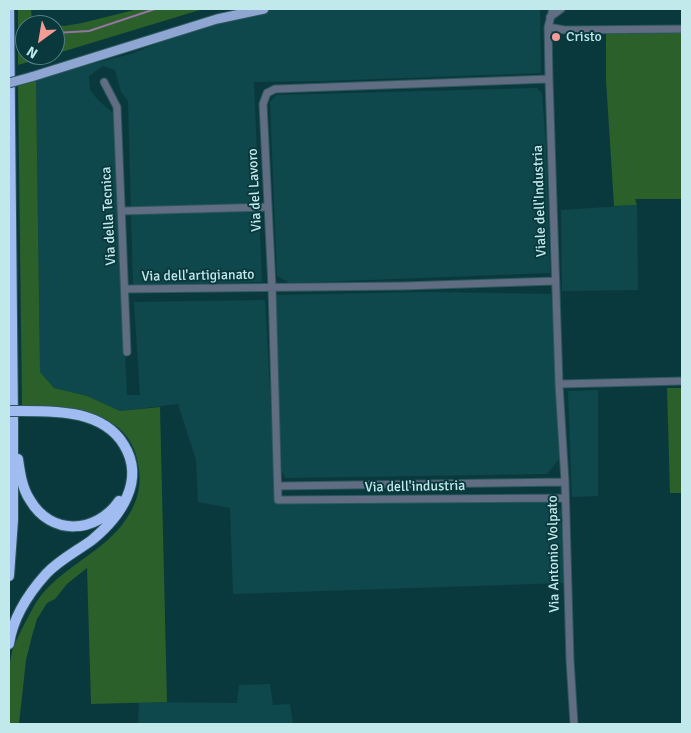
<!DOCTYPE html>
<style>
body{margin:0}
#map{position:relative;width:691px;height:733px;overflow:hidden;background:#0a393d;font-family:Signika,sans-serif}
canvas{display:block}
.frame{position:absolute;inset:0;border:10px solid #c1e8eb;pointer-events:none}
.north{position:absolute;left:15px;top:15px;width:50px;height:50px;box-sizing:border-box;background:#0a393d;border:1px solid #537f83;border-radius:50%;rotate:212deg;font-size:14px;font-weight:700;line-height:20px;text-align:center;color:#c1e8eb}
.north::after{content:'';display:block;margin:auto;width:18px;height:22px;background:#f59b96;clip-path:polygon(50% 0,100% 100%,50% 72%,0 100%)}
</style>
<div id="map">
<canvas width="691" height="733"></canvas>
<div class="frame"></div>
<div class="north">N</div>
</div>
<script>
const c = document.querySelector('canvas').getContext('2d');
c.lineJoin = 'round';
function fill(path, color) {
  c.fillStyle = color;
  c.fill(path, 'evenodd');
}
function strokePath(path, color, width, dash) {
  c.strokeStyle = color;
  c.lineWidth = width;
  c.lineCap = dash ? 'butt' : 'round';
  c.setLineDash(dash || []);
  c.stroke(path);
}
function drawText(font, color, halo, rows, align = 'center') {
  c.font = font + ' Signika,sans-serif';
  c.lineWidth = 4;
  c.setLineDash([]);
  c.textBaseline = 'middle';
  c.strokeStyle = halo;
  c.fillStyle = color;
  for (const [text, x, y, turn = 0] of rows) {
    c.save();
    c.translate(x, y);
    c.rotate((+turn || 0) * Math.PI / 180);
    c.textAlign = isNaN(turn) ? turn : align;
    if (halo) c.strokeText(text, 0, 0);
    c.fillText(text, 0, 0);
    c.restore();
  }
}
fill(new Path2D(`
 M259,9H540L541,73L323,81L254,82L262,282L133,285L128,101L121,92L115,70L103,66L89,76L90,90L98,100L114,114L127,395H140L134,302L265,300L276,501L554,502L561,510L564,583L233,594L230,508L198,502L196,460L178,404L120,411L87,396L54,388L40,372L36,78L131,54L203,25Z
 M537,88L542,93L546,147L550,273L290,283L277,276L270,102L276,95Z
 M637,205L638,290L562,291L561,210Z
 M427,292L551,294L555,347L559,459L547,474L285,478L282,471L273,295Z
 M598,390V496L572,497L568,391Z
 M270,684L273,705L290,704L293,724H138L139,702L237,703L239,685Z`), '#0f484c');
fill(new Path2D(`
 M18,9H31L32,20L36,22L64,26L82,23L138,9H203L55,54V25H25V55H52L18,65Z
 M606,31L621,34L682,32V199H635L637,205L614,206L606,80Z
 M36,78L40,372L54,388L87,396L120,411L160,407L167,702L91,704L87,568L67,584L55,599L47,603L37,619L32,636L26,660L19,724H9C9,703 7,673 12,652C15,641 31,611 37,601C59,569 98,555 122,525C135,508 142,490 139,469C133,409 69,407 22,406L18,82Z
 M667,388H682V493H670Z`), '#2b602a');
strokePath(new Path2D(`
 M55,33L89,31L155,9
 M19,36H25`), '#9076a1', 2);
const minor = new Path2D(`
 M553,9L548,27L549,79L559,384L565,482L570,660L574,724
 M550,17L561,9
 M548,27L565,30L682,29
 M549,79L275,89L267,93L263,104L272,287L278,500L565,498
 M104,82L117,107L127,352
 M122,211L268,207
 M125,289L403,286L555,281
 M559,384L682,381
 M279,486L565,482`);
const major = new Path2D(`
 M31,77L217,19L264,9`);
const highway = new Path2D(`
 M18,459C20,473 22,488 30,500C51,536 96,534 119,501
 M9,576L13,520V423L9,9
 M9,644C13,617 28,594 46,574C59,560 77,551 92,540C120,517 146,481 124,445C103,410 56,411 20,411`);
strokePath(minor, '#2b585c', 9);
strokePath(major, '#2b585c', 11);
strokePath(highway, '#2b585c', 12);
strokePath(minor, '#616d82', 7);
strokePath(major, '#8fa6d2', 9);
strokePath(highway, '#a1bcf1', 10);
const majorBridge = new Path2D(`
 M9,83L31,77`);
const highwayBridge = new Path2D(`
 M9,411H20`);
strokePath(majorBridge, '#2b585c', 11, []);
strokePath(highwayBridge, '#2b585c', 12, []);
strokePath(majorBridge, '#8fa6d2', 9);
strokePath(highwayBridge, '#a1bcf1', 10);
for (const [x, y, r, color] of [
 [556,37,5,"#f59b96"]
]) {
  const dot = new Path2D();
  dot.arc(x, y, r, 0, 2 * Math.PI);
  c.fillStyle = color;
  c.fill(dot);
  strokePath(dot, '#0a393d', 2);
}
drawText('14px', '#c1e8eb', '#0a393d', [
 ["Cristo",566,37]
], 'left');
drawText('14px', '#c1e8eb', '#0a393d', [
 ["Via del Lavoro",255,190,-93],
 ["Viale dell'Industria",540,201,-92],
 ["Via della Tecnica",109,216,-93],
 ["Via dell'artigianato",198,276,-1],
 ["Via dell'industria",415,487,-1],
 ["Via Antonio Volpato",554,554,-91]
]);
</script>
